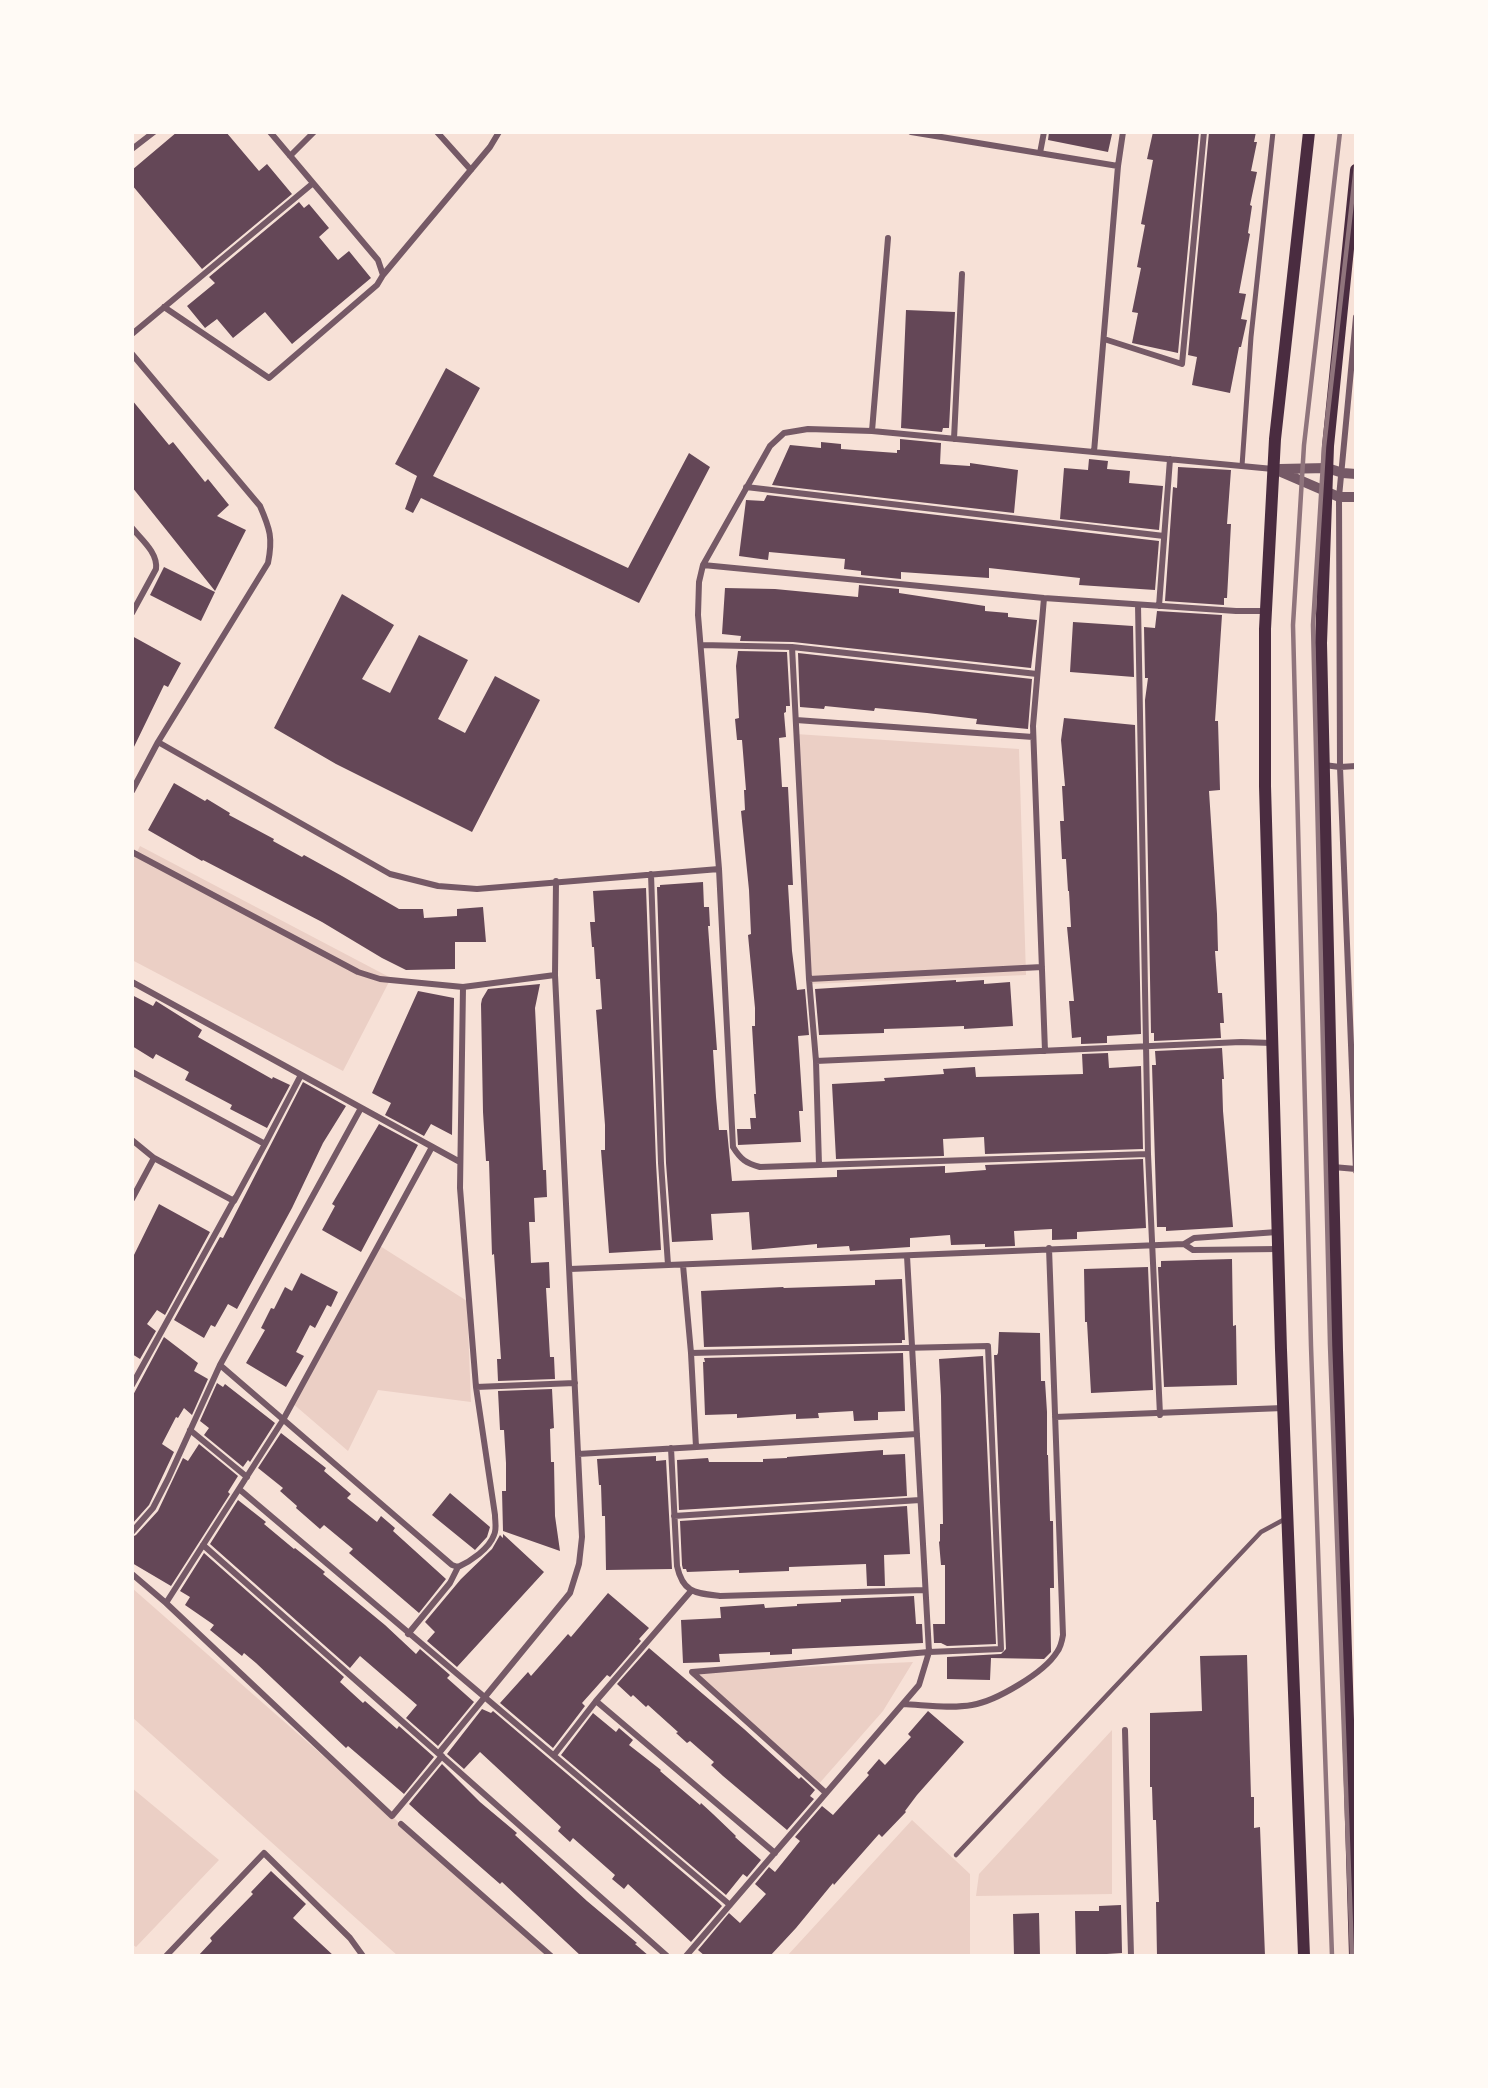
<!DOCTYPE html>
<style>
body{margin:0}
#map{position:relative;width:1488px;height:2088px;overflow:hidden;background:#f7e1d7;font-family:Quicksand,sans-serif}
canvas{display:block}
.frame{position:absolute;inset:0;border:134px solid #fffaf5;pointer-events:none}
</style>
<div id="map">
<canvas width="1488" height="2088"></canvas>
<div class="frame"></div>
</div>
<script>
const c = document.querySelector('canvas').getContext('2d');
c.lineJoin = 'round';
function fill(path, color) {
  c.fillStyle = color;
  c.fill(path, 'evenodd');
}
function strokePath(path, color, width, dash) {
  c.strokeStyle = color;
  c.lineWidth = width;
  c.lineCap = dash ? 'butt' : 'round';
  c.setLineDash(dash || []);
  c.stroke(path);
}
fill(new Path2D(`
 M796,734L1019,749L1026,975L810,984Z
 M140,846L391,978L343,1071L132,960V862Z
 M380,1246L467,1301L471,1402L378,1390L348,1451L291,1402Z
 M132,1588L551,1956H398L132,1717Z
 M913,1662L883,1711L817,1786L692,1672Z
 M1112,1730V1894L976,1896L979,1874Z
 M132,1788L219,1860L136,1947L132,1944Z
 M912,1820L970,1874V1956H787Z`), '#ebcfc5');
fill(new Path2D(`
 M177,132H226L259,171L267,164L292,194L202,269L132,185V170Z
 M1049,132H1100L1112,134L1108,152L1048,140Z
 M1153,132H1199L1178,353L1132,343L1138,313L1132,312L1141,268L1137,267L1145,225L1141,224L1153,160L1147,159Z
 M1209,132H1256L1254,142H1257L1251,171L1257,172L1250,205L1252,206L1248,233L1250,234L1239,293L1246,294L1241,319L1247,320L1241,347H1239L1230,393L1192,385L1197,357L1188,355Z
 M299,202L304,208L309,204L329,228L319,237L338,260L349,251L371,278L292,344L265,312L233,338L217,319L205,328L187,306L215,283L209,277Z
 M906,310L955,312L949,428H943L942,432L901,428Z
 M446,368L480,388L433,476L628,568L689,453L710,467L639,603L421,498L413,513L405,509L417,476L395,464Z
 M132,400L169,445L173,442L205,482L208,479L229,505L217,516L246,530L215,591L132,487Z
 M900,439L941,443L940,464L970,466V463L1018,470L1014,513L772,485L790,445L821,448V442L841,444V449L897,453V450H900Z
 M1089,459L1108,461L1107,469L1130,471L1129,483L1163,486L1159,530L1060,519L1064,468L1088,470Z
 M1178,467L1231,470L1227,524H1231L1227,598H1224V605L1165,601L1173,487L1177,488Z
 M767,495L1159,541L1155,590L1079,585L1080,578L989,568V578L901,572V579L861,575V571L844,569L845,559L769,552L768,560L739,556L746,500L764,501Z
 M164,567L215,592L201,621L150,595Z
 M859,585L899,589V593L985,606V611L1008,613V617L1037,620L1031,668L793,642L740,641L741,636L722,634L725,588L775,589L858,597Z
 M342,594L394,625L362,679L390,693L419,635L468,660L438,719L465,733L495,676L540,700L472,832L336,764L274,728Z
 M1157,611L1222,615L1215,721H1218L1220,790L1209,791L1217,914L1218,951H1215L1218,993H1222L1224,1023H1220L1221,1038L1154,1041V1033H1151L1145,700L1148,678H1145L1144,627L1155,628Z
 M1073,622L1133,626L1134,677L1070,672Z
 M132,636L181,663L168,687L164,685L132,751Z
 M738,651L787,652L790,706H786V712L784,713L786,737L779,738L782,787H788L793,885H788L792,951L797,990L805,989L809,1035L798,1036L803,1111H799L801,1142L738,1145L737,1129H751L750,1118H756L754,1094H756L752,1026H755V1008L748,935L751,934L749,890L741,811L745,810L744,790H746L742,740H737L735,719L739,718L736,666Z
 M798,653L1032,679L1028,729L976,724L977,719L927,713L875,708L874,711L825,706L824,709L800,707Z
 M1064,718L1135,725L1141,1034L1107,1036V1043L1081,1044V1037L1072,1038L1069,1001H1074L1067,927H1071L1069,891H1068L1066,859H1062L1060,821H1064L1062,786H1065L1061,740Z
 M174,783L205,801L207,799L230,813L229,815L274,839L273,841L302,857L304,855L342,876L399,909H423L424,918L457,916V909L483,907L486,942H455V969L406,970L382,958L322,922L203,860L202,861L148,830Z
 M703,882L704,907H709L710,926H708L717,1050H713L716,1097L719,1130H727L732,1181L837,1177V1170L945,1166V1173L986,1170L985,1165L1143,1159L1146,1228L1077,1232V1239L1052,1240V1229L1014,1231L1015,1246L985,1247V1244L951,1245L950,1235L910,1238V1247L850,1251L849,1246L817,1248V1244L752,1250L749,1212L711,1214L713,1240L672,1242L666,1163L657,887H660V885Z
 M646,888L656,1163L661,1250L609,1253L601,1150H605V1125L596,1010L602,1009L600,979H596L594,947H592L590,922H595L593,891Z
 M956,980V982L984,980V984L1010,982L1013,1026L964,1029V1026L915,1028L884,1029V1033L819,1035L815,989Z
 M540,984L535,1008L543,1170H546L547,1197L534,1198L535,1222H529L531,1263L549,1262L550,1288H546L550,1357H554L555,1379L498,1381L497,1359H501L494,1254L492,1255L489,1161H486L483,1112L481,1004L482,999L488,989Z
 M418,991L454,998L452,1135L431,1124L424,1136L385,1115L391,1103L372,1093Z
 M132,995L153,1006L156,1001L202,1030L198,1037L272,1079L273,1077L290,1085L267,1128L230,1109L232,1105L185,1080L189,1072L156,1054L153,1059L132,1046Z
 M1222,1048L1224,1079H1222L1223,1111L1233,1227L1166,1231V1227H1157L1152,1065H1156L1155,1051Z
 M1108,1053L1109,1068L1141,1066L1143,1149L985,1154L984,1137L943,1139L944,1156L836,1159L832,1084L885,1081L884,1078L944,1074L943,1069L975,1067L976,1077L1083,1074L1082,1054Z
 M303,1082L346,1106L323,1143L292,1208L237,1309L228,1304L215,1327L211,1325L204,1338L174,1320L220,1237L223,1238Z
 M379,1124L418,1145L361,1252L322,1230L335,1206L332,1204Z
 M159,1204L210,1232L165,1315L157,1310L147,1324L156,1331L140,1359L132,1354V1259Z
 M1232,1259L1233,1326L1236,1325L1237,1385L1164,1387L1158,1267H1161V1261Z
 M1148,1267L1153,1390L1091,1393L1087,1322H1085L1084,1269Z
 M301,1273L338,1292L331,1307L327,1305L315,1328L310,1325L296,1352L304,1356L286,1387L246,1363L265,1330L261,1328L271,1308L274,1309L285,1287L292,1291Z
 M902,1279L905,1340H902V1343L704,1347L701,1291L783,1287L784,1288L875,1285V1280Z
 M999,1332L1040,1333L1041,1381H1045L1047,1412V1455H1048L1050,1521H1053L1054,1588H1050L1051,1652L1044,1659L991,1658L990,1680L947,1679V1657L1001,1654L1006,1649L994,1355H997L998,1353Z
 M164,1337L198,1363L194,1371L208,1379L192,1415L184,1408L178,1418L176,1417L162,1444L174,1452L149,1505L132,1524V1397Z
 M903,1353L905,1411L878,1412V1420L854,1421L853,1411L818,1413L819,1418L796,1419V1414L737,1418V1414L705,1415L703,1362H705L704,1358Z
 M983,1356L996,1644L947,1646L941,1643H934L933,1624H945V1565H941L939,1542L940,1541V1524H943L941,1396L939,1359Z
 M217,1383L223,1387L225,1384L275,1423L250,1462L248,1460L243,1467L204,1435L209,1428L200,1421Z
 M552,1389L554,1428L550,1429L551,1462H554L555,1516L560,1551L503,1531L502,1491H506V1463L504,1430H500L498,1391Z
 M281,1433L326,1468L324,1471L351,1494L347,1498L377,1522L381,1516L395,1528L393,1531L446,1579L419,1613L349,1553L353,1549L324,1525L320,1529L296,1508L297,1506L280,1491L283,1488L258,1468Z
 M199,1444L238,1476L228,1492L230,1494L171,1586L132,1563V1537L136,1535L158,1511L183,1458L188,1461Z
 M883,1450V1455L905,1454L907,1496L679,1510L677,1460L708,1458L709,1462H763V1459L787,1458V1457Z
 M656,1456V1461L666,1460L672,1569L606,1570L605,1516H602L601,1485H599L597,1459Z
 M450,1493L490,1527L487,1537L475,1550L432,1515Z
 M238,1500L266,1522L264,1524L294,1549L295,1548L325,1572L323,1574L385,1625L416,1654L420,1649L450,1675L447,1678L474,1702L438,1746L406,1718L417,1705L360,1656L350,1668L210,1544Z
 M907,1506L910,1554L884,1555L885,1586H867L866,1564L789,1567V1571L739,1573V1570L687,1572L686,1569H683L682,1565L680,1521Z
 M503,1534L544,1572L457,1667L427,1641L435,1632L425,1622L461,1579L492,1549L500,1535L503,1538Z
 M204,1553L344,1677L340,1682L363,1703L365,1701L397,1729L399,1726L434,1757L404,1794L348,1746L346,1748L256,1663L244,1653L242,1656L210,1630L214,1625L185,1605L190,1597L180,1591Z
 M608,1593L649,1628L639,1639L641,1641L610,1677L607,1675L582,1703L585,1706L553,1748L500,1703L528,1672L531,1676L568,1634L571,1637Z
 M914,1596L916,1624H922L923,1643L792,1649V1654L770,1655V1652L719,1654L720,1662L683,1663L681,1620L721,1618L720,1607L764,1604L765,1608L797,1606V1604L841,1602V1599Z
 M649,1648L744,1729L799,1779L801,1777L815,1790L810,1796L814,1799L787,1830L723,1776L711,1765L714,1762L690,1741L687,1743L676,1733L678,1732L648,1705L646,1707L633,1695L631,1697L617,1684Z
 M1247,1655L1251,1797H1254V1828L1260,1827L1265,1956H1157L1156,1902H1159L1156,1820H1153L1152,1787H1150V1713L1202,1711L1200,1656Z
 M482,1709L491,1713L493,1711L719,1903L722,1906L691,1942L628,1884L624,1889L612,1879L615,1875L573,1838L570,1842L558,1831L561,1827L480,1752L464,1769L447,1754Z
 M928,1711L964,1742L917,1795L905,1811L906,1812L882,1837L879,1834L834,1885L833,1883L796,1928L770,1956H705L698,1950L729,1913L740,1923L766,1894L755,1884L769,1867L775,1872L800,1841L795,1837L822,1806L833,1815L869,1775L867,1773L879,1759L885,1765L911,1737L908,1734Z
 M593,1713L616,1732L619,1728L633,1740L629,1745L661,1770L660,1771L700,1805L701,1803L713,1814L736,1836L735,1837L761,1860L747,1877L743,1874L726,1895L561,1755Z
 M442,1764L480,1802L517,1833L515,1835L587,1901L637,1943L635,1944L649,1956H581L502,1882L500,1884L421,1815L409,1804Z
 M271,1871L306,1904L293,1918L334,1956H198L212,1941L210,1938L253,1894L251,1892Z
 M1121,1905L1122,1953L1076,1956L1075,1911H1099V1906Z
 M1039,1913L1040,1956H1014L1013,1914Z`), '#644757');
strokePath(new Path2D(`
 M956,1855L1261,1532L1285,1519`), '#755966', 4.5);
strokePath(new Path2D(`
 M1242,466L1251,337L1273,132`), '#755966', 5);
strokePath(new Path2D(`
 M437,132L471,170
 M911,132L1118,166
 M132,149L154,132
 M1040,153L1044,132
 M290,156L314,132
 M383,275L490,147L499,132
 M164,307L269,378L377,285L383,275L378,260L270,132
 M1356,317L1339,497L1340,767L1356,1171
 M132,334L312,184
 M1104,339L1182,364L1204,132
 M132,354L260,506C270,529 273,538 268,563L158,742L132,791
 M872,431L888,238
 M954,439L962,274
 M1094,452L1118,166L1123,132
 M746,487L1164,536
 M132,528C142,540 158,553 156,569L132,613
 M703,565L1044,598L1236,611H1266
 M1044,598L1033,726L1045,1051
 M1138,605L1148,1154L1160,1415
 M1159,606L1170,459
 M701,645L792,647L1037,674
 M792,647L809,979L1042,967
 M796,720L1033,737
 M158,742L390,874L438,886L477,889L719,869
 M1324,765L1340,767L1356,766
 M132,852L358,972L380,979L463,987L555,975
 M651,874L661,1163L668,1265
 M809,979L816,1061L819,1165
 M132,982L460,1162
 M816,1061L1241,1042L1272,1043
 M132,1072L265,1144L234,1201L154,1158L132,1140
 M265,1144L301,1075
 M1148,1154L760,1167C746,1163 741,1160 733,1147L719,869L698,615L699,582L703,565L770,446L784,433L808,429L872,431L1273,469
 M1333,1167L1356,1169
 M132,1199L154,1158
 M1184,1244L1193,1250L1278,1249
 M683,1265L691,1353L696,1447
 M570,1269L1184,1244L1194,1238L1277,1232
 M691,1353L988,1346L1001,1649L929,1652L692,1672L826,1793
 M220,1365L452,1565L458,1567C471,1561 489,1549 494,1535C497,1529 495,1522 495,1515L476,1387L460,1188L463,987
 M132,1385L235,1198
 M476,1387L575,1383
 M1055,1417L1283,1408
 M190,1430L247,1477
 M671,1448L677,1566C683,1593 695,1593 720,1596L925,1590
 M578,1454L917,1434
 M239,1489L730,1905
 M674,1516L920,1500
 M132,1532L153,1508L168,1479L220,1365L361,1108
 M203,1545L667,1956
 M132,1574L166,1603L392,1816L442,1756
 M166,1603L283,1420L432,1147
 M408,1634L450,1583L458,1567
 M596,1701L775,1853
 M903,1704C925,1705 950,1709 972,1705C996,1701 1044,1673 1057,1652C1061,1647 1062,1641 1063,1635L1049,1248
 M1125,1730L1131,1956
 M439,1753L570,1593L579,1564L582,1537L555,975L556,881
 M554,1755L596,1701L691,1591
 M401,1824L551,1956
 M166,1956L264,1853L350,1938L363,1956
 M686,1956L919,1685L929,1652L907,1256`), '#755966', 6);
strokePath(new Path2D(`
 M1274,469L1339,497H1356
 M1280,469L1327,468L1343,473L1356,474`), '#755966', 10);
strokePath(new Path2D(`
 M1304,1956L1281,1350L1265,786V629L1275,439L1309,132
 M1355,1956L1337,1350L1321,643L1328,446L1356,170`), '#4a2c40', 12);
strokePath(new Path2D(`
 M1332,1956L1311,1346L1293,625L1304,445L1340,132
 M1352,1956L1330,1345L1313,625L1324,447L1356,166`), '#8f747c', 4.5);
</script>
